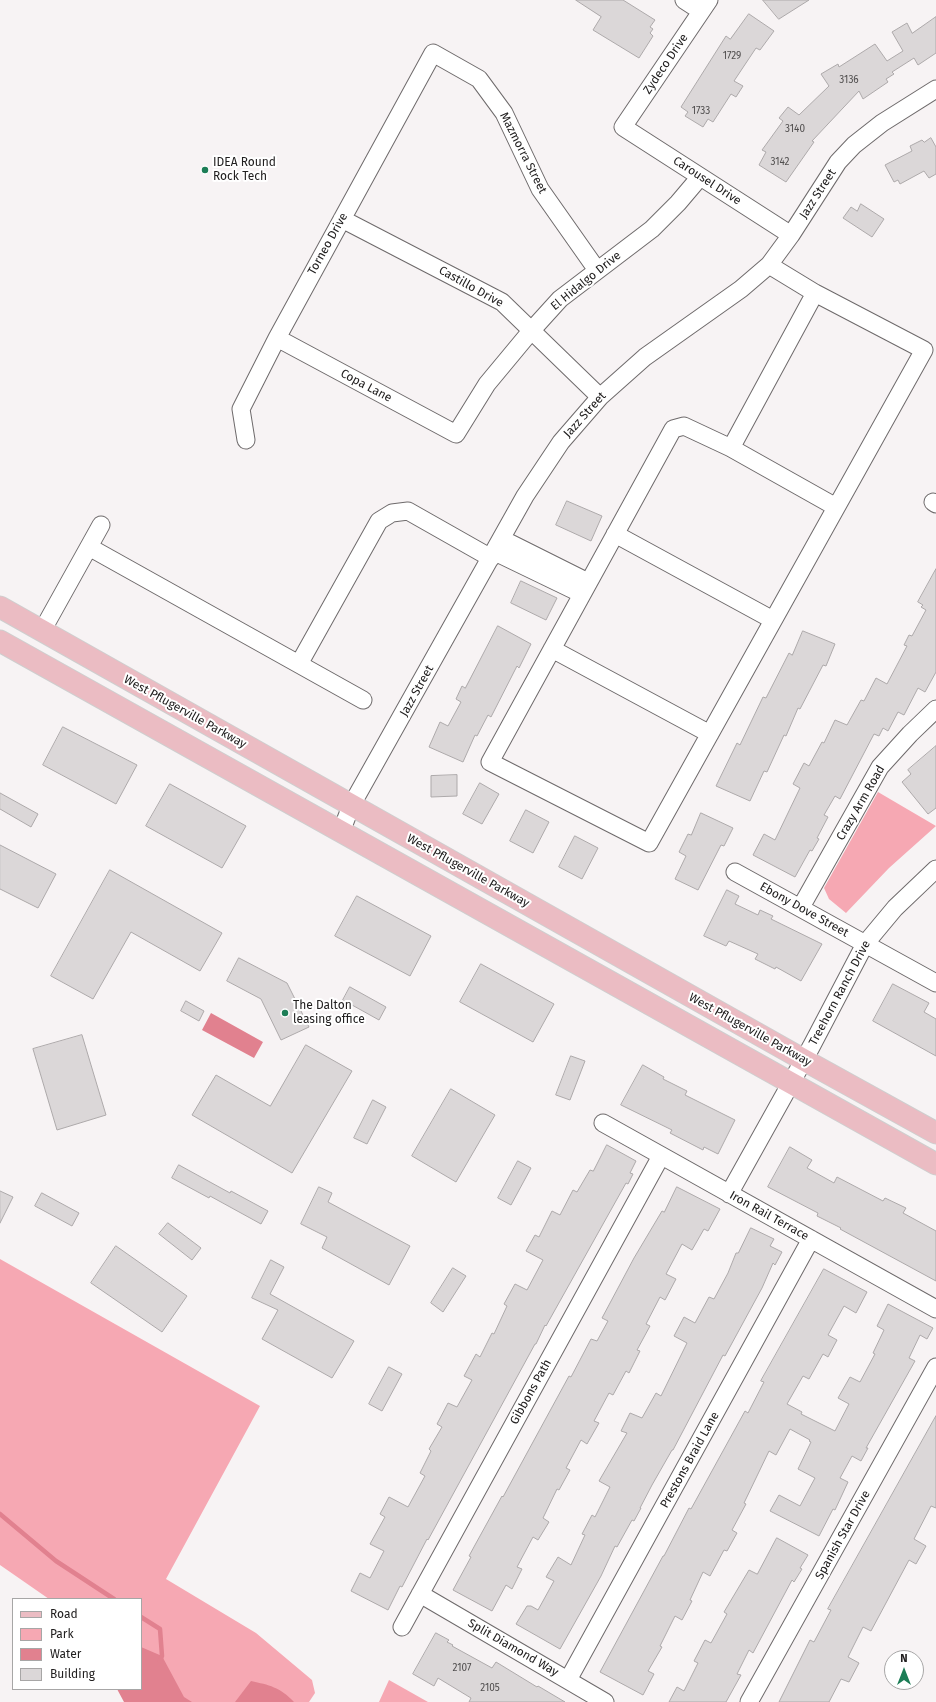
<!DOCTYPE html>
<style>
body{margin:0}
#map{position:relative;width:936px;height:1702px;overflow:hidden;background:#f7f3f4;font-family:"Fira Sans",sans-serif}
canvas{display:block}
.legend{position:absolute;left:12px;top:1598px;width:130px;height:92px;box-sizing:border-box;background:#fff;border:1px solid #a7a6a6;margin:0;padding:5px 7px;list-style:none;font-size:12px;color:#222020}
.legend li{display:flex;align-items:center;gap:8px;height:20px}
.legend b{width:20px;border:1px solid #a7a6a6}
.north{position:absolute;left:884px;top:1650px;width:40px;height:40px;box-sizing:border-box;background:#fff;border:1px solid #a7a6a6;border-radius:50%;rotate:0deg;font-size:11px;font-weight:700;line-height:16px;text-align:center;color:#222020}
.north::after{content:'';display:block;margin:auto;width:14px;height:18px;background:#1c7d56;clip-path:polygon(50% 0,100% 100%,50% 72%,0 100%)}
</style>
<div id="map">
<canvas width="936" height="1702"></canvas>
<ul class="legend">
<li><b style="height:5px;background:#ebbcc3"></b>Road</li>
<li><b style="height:11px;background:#f6a8b3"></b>Park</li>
<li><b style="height:11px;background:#e1818f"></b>Water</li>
<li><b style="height:11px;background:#dbd7d8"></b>Building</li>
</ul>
<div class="north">N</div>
</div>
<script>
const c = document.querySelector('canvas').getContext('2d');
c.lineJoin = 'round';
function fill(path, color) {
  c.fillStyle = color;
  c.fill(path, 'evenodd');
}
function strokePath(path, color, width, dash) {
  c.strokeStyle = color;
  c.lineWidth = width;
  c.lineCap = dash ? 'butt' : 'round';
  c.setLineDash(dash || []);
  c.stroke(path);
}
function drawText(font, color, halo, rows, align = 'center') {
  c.font = font + ' "Fira Sans",sans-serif';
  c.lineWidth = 4;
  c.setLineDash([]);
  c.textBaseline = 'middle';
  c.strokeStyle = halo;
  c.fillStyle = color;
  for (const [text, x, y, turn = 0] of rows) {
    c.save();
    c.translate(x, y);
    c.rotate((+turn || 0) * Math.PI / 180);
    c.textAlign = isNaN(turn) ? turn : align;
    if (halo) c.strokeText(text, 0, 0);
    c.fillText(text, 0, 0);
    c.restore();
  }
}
fill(new Path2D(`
 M878,792L936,826L889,868L846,913L829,899L824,888Z
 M0,1259L260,1406L166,1579L256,1633L312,1680L315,1693L309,1702H187L141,1665V1599H49L0,1565Z
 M389,1680L428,1702H379Z`), '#f6a8b3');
fill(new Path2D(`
 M211,1013L263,1042L254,1058L202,1030Z
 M141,1647L162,1656L184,1697L192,1702H124L117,1689H141Z
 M251,1681C269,1685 280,1687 294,1702H235Z`), '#e1818f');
strokePath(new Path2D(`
 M0,1514L56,1561L114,1599
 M141,1617L160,1629L162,1656L160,1661`), '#e1818f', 4.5);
const building = new Path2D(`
 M576,0H623L655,20L650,27L653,29L650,33L653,36L639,58L593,30L601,17Z
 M763,0H809L779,19Z
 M749,14L774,31L760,50L756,48L734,81L743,86L736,97L731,94L713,122L708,119L703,127L685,116L688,112L681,107L726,36L730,39Z
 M936,17V53L918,65L914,58L892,72L894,74L886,79L888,82L863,99L859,91L812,141L814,142L786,182L759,165L766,152L762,150L783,121L779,118L788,107L799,115L829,86L821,74L838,64L839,67L875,44L887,61L903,51L892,32L907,23L912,33Z
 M931,138L936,147V174L929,178L924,171L900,184L898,180L894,182L885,165L912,151L910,146L922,140L924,142Z
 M861,204L884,219L872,237L843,218L851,207L857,211Z
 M567,501L602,516L591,541L556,525Z
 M936,569V672L925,692L918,688L904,715L898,712L888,731L883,728L879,736L874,734L840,799L835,796L824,815L828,817L817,838L819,839L812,851L810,850L795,877L753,855L764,834L775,840L800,788L793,784L804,763L809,766L822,742L824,743L835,720L847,725L861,700L864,701L876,678L887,684L907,646L904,645L909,635L912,636L926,610L921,607L923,605L918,602Z
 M521,581L557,598L546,620L511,603Z
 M498,626L531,644L519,668L517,666L491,717L488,715L477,736L475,735L463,762L429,747L440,722L448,726L461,702L456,699L462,686L465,688Z
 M803,631L835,644L826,666L823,665L800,709L798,708L786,736L784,735L767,772L764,771L750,801L716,786L737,743L740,745L763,697L766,698L789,653L792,655Z
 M63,727L137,765L116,804L43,765Z
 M936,746V808L928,814L902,782L911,774L908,770Z
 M457,775V796L431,797V776Z
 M480,783L499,794L482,824L463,814Z
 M170,784L246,826L222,868L146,826Z
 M0,793L38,814L31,827L0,809Z
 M526,810L549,822L533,853L510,841Z
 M701,813L733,828L724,846L721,845L698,890L675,879L686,856L679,852L688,834L691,835Z
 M575,836L598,848L582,879L559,867Z
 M0,845L56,874L38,908L0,889Z
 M110,870L222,933L200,971L131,932L93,999L51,976Z
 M727,890L739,896L735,904L758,915L760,910L773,916L771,919L822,944L801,981L776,967L775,969L755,959L758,954L729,941L726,946L704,936Z
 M357,896L431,936L410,976L335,936Z
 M239,958L287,983L309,1027L281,1040L261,999L227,981Z
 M481,964L554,1004L533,1042L460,1002Z
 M893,984L929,1003L924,1012L936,1019V1056L873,1021Z
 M350,987L386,1007L379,1020L343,1000Z
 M186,1001L204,1011L199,1021L181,1011Z
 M82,1035L106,1115L57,1130L33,1049Z
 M306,1045L352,1071L292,1173L192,1115L216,1075L270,1106Z
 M571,1056L585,1061L570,1100L556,1095Z
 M643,1065L664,1077L663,1079L687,1091L685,1095L735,1120L718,1154L704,1147L703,1150L670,1133L672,1130L621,1105Z
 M451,1089L495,1115L456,1182L412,1156Z
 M373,1100L386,1107L367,1144L354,1138Z
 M607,1145L636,1161L630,1173L633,1174L628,1184L626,1183L546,1326L545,1325L536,1344H535L428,1540L427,1539L402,1587L400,1586L388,1610L351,1591L360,1573L370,1578L384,1551L370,1544L385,1517L380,1514L389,1497L408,1507L425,1476L420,1473L431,1451L429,1449L442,1427L437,1424L448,1403L457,1407L472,1380L464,1376L476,1354L480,1357L492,1333L494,1334L507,1306L504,1304L515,1284L527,1290L543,1260L526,1251L535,1235L539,1237L552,1211L560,1215L573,1190L577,1192L590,1170L593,1171Z
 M790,1147L812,1160L807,1168L834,1183L837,1177L883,1201L885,1198L906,1208L903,1213L936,1231V1281L840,1229L841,1228L817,1216L818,1213L768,1187Z
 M518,1161L531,1168L511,1205L498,1198Z
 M179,1165L230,1193L231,1191L268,1211L261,1224L210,1196L209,1198L172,1178Z
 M319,1187L332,1193L328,1202L410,1246L389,1285L322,1248L327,1237L301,1224Z
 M677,1187L720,1209L708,1231L704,1229L692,1250L682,1244L666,1274L676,1279L665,1300L660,1297L646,1324L650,1326L637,1350L640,1351L629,1373L626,1371L613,1395L609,1393L594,1421L599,1423L587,1444L581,1440L566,1468L570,1470L559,1490L557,1489L543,1518L549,1522L538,1540L533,1537L517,1567L522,1569L512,1589L506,1585L492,1611L453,1590L471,1557L469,1556L475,1545L502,1496L503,1497L569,1376L571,1377L591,1339L597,1341L608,1321L602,1318L634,1258L662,1211L664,1212Z
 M0,1191L13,1197L0,1223Z
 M42,1193L79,1213L72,1226L35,1206Z
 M168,1223L201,1248L192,1260L159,1234Z
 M751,1228L774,1239L770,1246L782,1252L775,1265L773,1263L762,1288L725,1356L723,1355L673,1450H672L652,1485L640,1508H641L634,1521L632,1520L617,1547L615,1546L601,1576L560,1649L516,1624L527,1606H531L538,1610L554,1581L546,1577L558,1557L571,1565L585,1535L582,1534L592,1515L595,1517L610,1487L599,1481L627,1433L621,1431L630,1413L642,1418L656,1393L661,1396L687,1343L674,1336L684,1317L695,1323L709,1297L714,1299L728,1273L736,1253H738Z
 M116,1246L187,1296L162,1332L91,1283Z
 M271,1260L284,1267L270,1294L354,1341L332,1378L262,1339L278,1310L252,1298Z
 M453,1268L466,1276L443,1312L431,1303Z
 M824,1269L867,1292L856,1313L844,1306L828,1335L837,1340L828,1357L823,1354L809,1379L803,1376L787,1404L802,1412L801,1414L835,1431L849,1404L838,1398L850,1377L860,1382L875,1354L873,1353L884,1330L877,1326L888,1304L933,1328L927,1339L920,1335L909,1358L915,1361L866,1448H868L861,1461L852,1456L840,1478L848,1482L835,1510L833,1509L819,1536L770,1511L779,1495L800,1506L815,1478L798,1469L811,1442L809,1441L810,1440L790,1429L776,1455L769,1451L744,1503L746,1504L732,1530L737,1533L727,1551L724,1550L710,1576L703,1572L690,1600L692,1601L682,1620L675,1616L660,1646L662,1647L648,1671L654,1674L643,1695L600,1672L663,1556H664L689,1508L691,1509L745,1411L748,1413L764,1382L761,1381Z
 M389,1367L402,1374L382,1411L369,1404Z
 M936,1416V1508L931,1506L914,1539L926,1546L916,1564L909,1560L871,1631L863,1627L848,1657L859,1663L849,1682L841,1679L829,1702H779L810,1640L814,1642L831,1610L828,1609Z
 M777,1538L808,1555L800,1568L802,1569L794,1582L792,1580L753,1653L749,1650L737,1674L741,1675L726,1702H669L677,1687L684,1691L698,1663L694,1661L705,1640L711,1643L727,1614L724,1612L749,1570L757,1574Z
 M436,1633L449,1640L447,1642L453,1645L452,1646L492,1668L496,1662L537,1687L538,1686L565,1702H469L471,1698L438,1678L434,1686L413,1674Z`);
fill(building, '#dbd7d8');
strokePath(building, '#ada9aa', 1);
const minor = new Path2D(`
 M684,0L701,11
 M709,0L623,127L791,235
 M342,219L502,302L600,397
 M769,265L815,293
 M815,293L924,350L649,843L490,762L673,429L684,426L731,448Z
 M277,338L456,434L487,384L531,331L560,299L652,229L678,203L700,177
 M246,440L241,409L277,338L433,53L479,79L504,113L540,189L597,270
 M731,448L836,507
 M933,502L936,504
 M615,534L773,620
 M502,539L588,582
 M89,547L363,700
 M495,552L582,594
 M42,631L101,525
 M552,649L710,734
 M299,664L379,521L392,513L408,511L491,558
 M341,832L351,806L525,496L561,442L600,397L645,357L741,289L769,265L791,235L838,162L854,145L882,123L936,89
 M735,872L936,983
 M801,907L880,767L910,734L936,709
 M603,1123L936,1309
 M729,1194L811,1047L865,944L895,908L936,869
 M420,1594L605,1702
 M402,1627L661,1156
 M568,1680L811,1239
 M749,1702L936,1367`);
const major = new Path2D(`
 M0,607L804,1060L936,1133
 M0,641L936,1164`);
strokePath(minor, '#6e6a6b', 19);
strokePath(major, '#cecece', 23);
strokePath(minor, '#fff', 17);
strokePath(major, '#ebbcc3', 21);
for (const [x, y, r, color] of [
 [205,170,4,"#1c7d56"],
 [285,1013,4,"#1c7d56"]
]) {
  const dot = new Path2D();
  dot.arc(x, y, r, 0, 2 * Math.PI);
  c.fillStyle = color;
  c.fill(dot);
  strokePath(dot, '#fff', 1.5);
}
drawText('10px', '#504e4e', null, [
 ["1729",732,56],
 ["3136",849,80],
 ["1733",701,111],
 ["3140",795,129],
 ["3142",780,162],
 ["2107",462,1668],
 ["2105",490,1688]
]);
drawText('12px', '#222020', '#fff', [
 ["Zydeco Drive",666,64,-56],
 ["Mazmorra Street",523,153,63],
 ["Carousel Drive",707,181,33],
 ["Jazz Street",818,194,-57],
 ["Torneo Drive",328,244,-61],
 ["El Hidalgo Drive",586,281,-39],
 ["Castillo Drive",471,287,29],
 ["Copa Lane",366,386,28],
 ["Jazz Street",585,415,-48],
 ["Jazz Street",417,691,-61],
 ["West Pflugerville Parkway",185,712,29],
 ["Crazy Arm Road",861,803,-60],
 ["West Pflugerville Parkway",468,871,29],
 ["Ebony Dove Street",804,910,29],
 ["Treehorn Ranch Drive",840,993,-62],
 ["West Pflugerville Parkway",750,1030,29],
 ["Iron Rail Terrace",769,1216,29],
 ["Gibbons Path",531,1392,-61],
 ["Prestons Braid Lane",690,1460,-61],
 ["Spanish Star Drive",843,1535,-61],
 ["Split Diamond Way",513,1648,30]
]);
drawText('12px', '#222020', '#fff', [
 ["IDEA Round",213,163],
 ["Rock Tech",213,177],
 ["The Dalton",293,1006],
 ["leasing office",293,1020]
], 'left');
</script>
